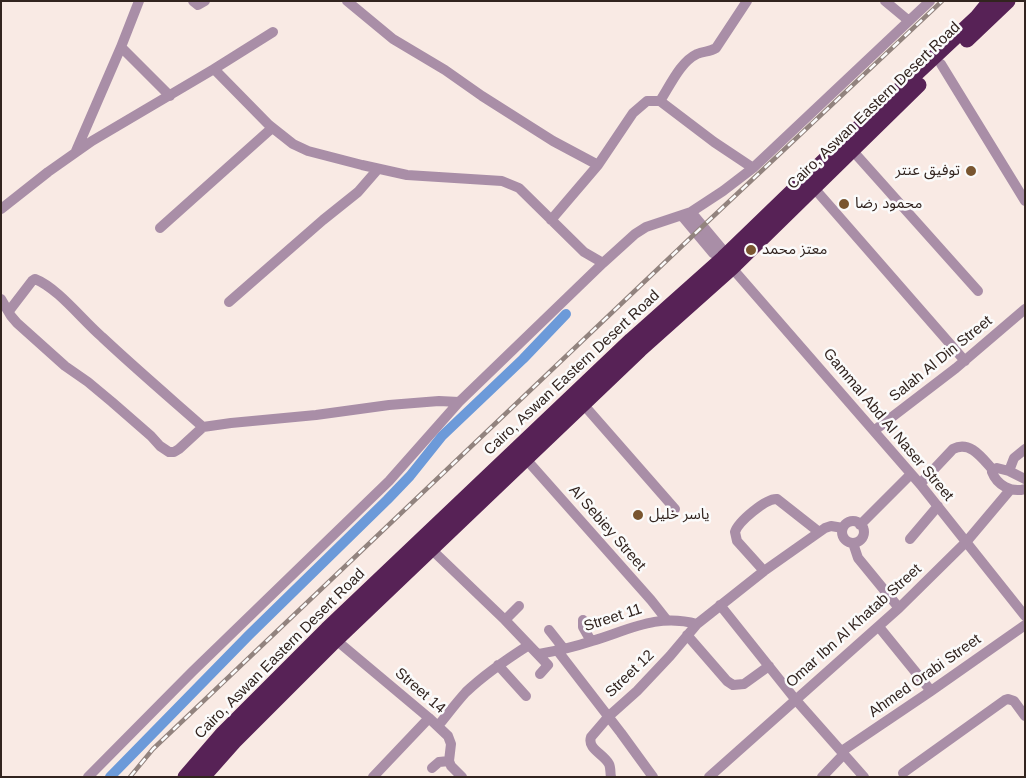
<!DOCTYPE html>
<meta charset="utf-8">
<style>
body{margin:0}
#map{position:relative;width:1026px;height:778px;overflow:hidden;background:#f9eae4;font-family:Arial,sans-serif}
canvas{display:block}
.frame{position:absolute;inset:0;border:2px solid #32241f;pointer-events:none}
</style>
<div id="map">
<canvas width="1026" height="778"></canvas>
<div class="frame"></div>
</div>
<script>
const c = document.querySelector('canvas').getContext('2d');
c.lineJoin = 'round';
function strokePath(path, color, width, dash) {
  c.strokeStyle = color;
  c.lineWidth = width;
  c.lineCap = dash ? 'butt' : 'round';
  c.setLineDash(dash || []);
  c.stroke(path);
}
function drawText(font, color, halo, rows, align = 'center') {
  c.font = font + ' Arial,"Noto Sans Arabic",sans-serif';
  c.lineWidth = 5;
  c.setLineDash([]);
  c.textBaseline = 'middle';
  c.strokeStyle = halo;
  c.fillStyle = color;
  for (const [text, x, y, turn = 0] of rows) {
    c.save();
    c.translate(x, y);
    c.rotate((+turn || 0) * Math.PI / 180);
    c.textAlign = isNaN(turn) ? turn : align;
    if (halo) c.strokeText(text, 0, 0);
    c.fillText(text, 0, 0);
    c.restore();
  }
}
strokePath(new Path2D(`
 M110,777L249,635L387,500L410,476L442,436L523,359L566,314`), '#6c9ad9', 10);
strokePath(new Path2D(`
 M193,1L198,5L205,1
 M347,1L393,39L445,70L482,96L553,141L598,165
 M885,1L909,21
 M121,47L170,96
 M941,64L1025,201
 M214,69L273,32
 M660,101C670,86 680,62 697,54C704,51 710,52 716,48L747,1
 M852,150L978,291
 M76,151L121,47L139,1
 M814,188L965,361
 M1,209L48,172L92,141L214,69L269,125L293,144L308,151L362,165L407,175L502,181L519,188L584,252L603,263
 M691,212L722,249L723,258
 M682,216L713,253L723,258L732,268L920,484L1025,616
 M551,220L598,165L633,113L647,101H660L714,142L753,168
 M160,228L272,128
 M1,299L11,316L17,323L65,366L88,382L112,402L151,436L160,446L169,452H174L179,449L203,427L231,423L316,415L389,405L439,401L459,402
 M229,302L323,220L358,192L378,169
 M9,311L32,281L35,279C58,288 83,321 102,337C135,368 169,397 203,427
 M583,404L675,509
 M875,430L956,368L1025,309
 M525,458L651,600L666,619
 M1009,471L1014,458L1025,449
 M1025,479L1009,471L997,468L992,472C997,485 1011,493 1025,489
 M920,484L953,449C970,440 982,458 993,470
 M842 532a11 11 0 1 1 22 0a11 11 0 1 1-22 0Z
 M860,525L911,474
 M910,539L938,506
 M853,543L858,558L899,608
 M431,549L505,620L548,665L540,674
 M764,571L737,541L735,532C738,522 766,498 777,499L819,532
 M720,605L795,699L864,777
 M505,620L519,606
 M583,620V627L591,641
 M879,627L931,691
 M549,630L564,649
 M687,635L727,681L733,685L744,684L769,666
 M336,640L429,718L448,736L451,744L449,761L451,766L462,777
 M557,650L621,733L653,777
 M539,654C556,651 574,647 592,641C629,630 657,613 697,624
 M498,665L526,696
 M438,726C447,715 456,703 466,692C485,674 507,659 529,645
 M842,751L931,691L1025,625
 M432,768L439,762L449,761
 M903,773L1005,700L1008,699L1014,701L1025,716
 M88,777L192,672L389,481L459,402L603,263L635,234L646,227L691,212L723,191L753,168L930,1
 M373,777L429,718
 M611,777C610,773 611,768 609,764C604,754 587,749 591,737L609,716L637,691L670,656L697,624L764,571L825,528L831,526L843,528
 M709,777L899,608L967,541L1010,490
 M822,777L844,754`), '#a98ea7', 10);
strokePath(new Path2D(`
 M967,40L1008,1
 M185,777L223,733L327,629L631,340L723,258L841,144L977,17L990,1
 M203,777L234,742L336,640L640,350L732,268L919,85`), '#572256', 15);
const rail = new Path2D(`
 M130,777L153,749L703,226L942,1`);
strokePath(rail, '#92837e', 4.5);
strokePath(rail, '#fbfbfb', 2.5, [8]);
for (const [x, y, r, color] of [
 [971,171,6,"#79552f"],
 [844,204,6,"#79552f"],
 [751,250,6,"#79552f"],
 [638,515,6,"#79552f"]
]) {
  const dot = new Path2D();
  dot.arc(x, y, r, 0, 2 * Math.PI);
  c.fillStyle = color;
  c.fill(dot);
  strokePath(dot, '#fbfbfb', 2);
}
drawText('15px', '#32241f', '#fbfbfb', [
 ["Cairo, Aswan Eastern Desert Road",874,106,-44],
 ["Salah Al Din Street",941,359,-39],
 ["Cairo, Aswan Eastern Desert Road",572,373,-43],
 ["Gammal Abd Al Naser Street",888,425,50],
 ["Al Sebiey Street",607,528,49],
 ["Street 11",613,618,-18],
 ["Omar Ibn Al Khatab Street",854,626,-42],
 ["Cairo, Aswan Eastern Desert Road",280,654,-45],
 ["Street 12",630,674,-44],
 ["Ahmed Orabi Street",925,676,-35],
 ["Street 14",420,691,41]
]);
drawText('15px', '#32241f', '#fbfbfb', [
 ["توفيق عنتر",960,171,"right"],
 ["محمود رضا",855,204],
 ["معتز محمد",762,250],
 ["ياسر خليل",649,515]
], 'left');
</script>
